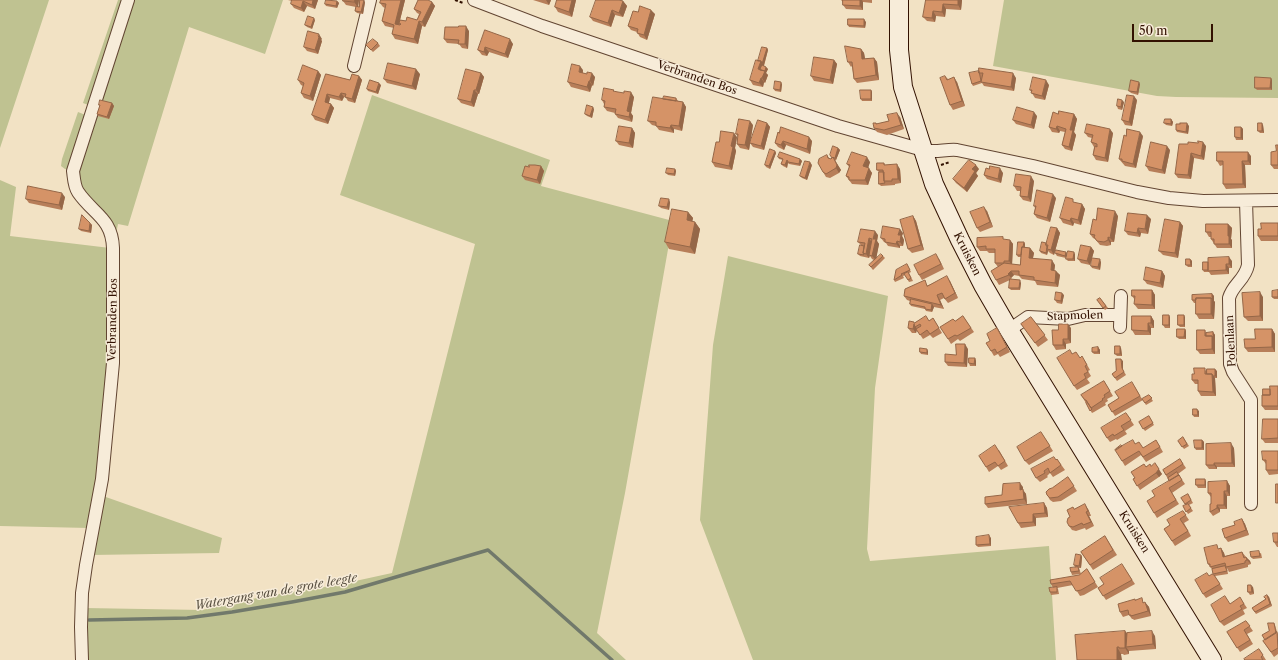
<!DOCTYPE html>
<style>
body{margin:0}
#map{position:relative;width:1278px;height:660px;overflow:hidden;background:#f2e2c4;font-family:"Libre Caslon Text",serif}
canvas{display:block}
.scale{position:absolute;left:1132px;top:24px;width:81px;height:18px;box-sizing:border-box;border:2px solid #321101;border-top:0;padding-left:5px;font-size:12px;line-height:14px;white-space:nowrap;color:#321101;-webkit-text-stroke:3px #f7ecd9;paint-order:stroke}
</style>
<div id="map">
<canvas width="1278" height="660"></canvas>
<div class="scale">50 m</div>
</div>
<script>
const c = document.querySelector('canvas').getContext('2d');
c.lineJoin = 'round';
function fill(path, color) {
  c.fillStyle = color;
  c.fill(path, 'evenodd');
}
function strokePath(path, color, width, dash) {
  c.strokeStyle = color;
  c.lineWidth = width;
  c.lineCap = dash ? 'butt' : 'round';
  c.setLineDash(dash || []);
  c.stroke(path);
}
function drawText(font, color, halo, rows, align = 'center') {
  c.font = font + ' "Libre Caslon Text",serif';
  c.lineWidth = 3;
  c.setLineDash([]);
  c.textBaseline = 'middle';
  c.strokeStyle = halo;
  c.fillStyle = color;
  for (const [text, x, y, turn = 0] of rows) {
    c.save();
    c.translate(x, y);
    c.rotate((+turn || 0) * Math.PI / 180);
    c.textAlign = isNaN(turn) ? turn : align;
    if (halo) c.strokeText(text, 0, 0);
    c.fillText(text, 0, 0);
    c.restore();
  }
}
fill(new Path2D(`
 M0,0H49L0,148Z
 M118,0H125L91,106L83,103Z
 M134,0H283L265,54L189,27L128,226L118,224L116,234L79,190L78,169Z
 M1004,0H1278V98L1176,97L1157,96L993,66Z
 M372,95L550,160L541,186L673,221L625,493L597,633L626,660H87L85,608L202,610L266,596L337,585L392,573L475,244L340,195Z
 M78,112L88,116L71,170L65,169L61,166L62,159Z
 M0,180L16,187L10,236L110,248L109,365L99,479L89,528L0,526Z
 M728,256L888,296L875,388L867,549L870,561L1049,546L1056,660H753L700,520L713,345Z
 M103,496L222,538L219,553L91,555Z`), '#bfc291');
strokePath(new Path2D(`
 M89,620L187,618L232,612L292,602L345,592L488,550L612,660`), '#71796b', 3.5);
const street = new Path2D(`
 M474,0L542,26L838,126L923,150C934,153 946,149 957,150L1033,166L1137,192L1169,198L1203,201L1278,200
 M354,66L370,0
 M1246,201L1248,265C1245,280 1233,284 1229,298L1230,364L1233,372L1251,400V504
 M1120,327L1121,296
 M1009,330L1028,317L1068,319L1085,315H1120
 M82,660L81,627L82,593L86,565L102,479L113,363V248C112,218 93,214 78,192C74,186 74,178 73,171L128,0`);
const secondary = new Path2D(`
 M899,0V50L903,87L934,184L960,240L983,285L1009,330L1212,660`);
strokePath(street, '#624532', 14);
strokePath(secondary, '#321101', 20);
strokePath(new Path2D(`
 M455,0L463,3
 M941,165L950,162`), '#321101', 2, [3, 2]);
strokePath(street, '#f7ecd9', 12);
strokePath(secondary, '#f7ecd9', 18);
fill(new Path2D(`
 M288,0H318L315,9L307,6L304,12L294,8L291,4L292,1Z
 M359,0L358,7H359L365,2L363,14L357,13L355,11L356,7L346,5L343,1Z
 M381,0H405L400,20L406,21L417,20L419,14L417,13L414,9L430,1L432,2L435,6L425,27L422,26L418,44L395,39L392,34L394,28L385,26L382,21L385,8L383,7L380,3Z
 M533,0H551L549,5Z
 M557,0H576L572,17L558,12L555,7Z
 M841,0H872V3L863,2V10L846,9L843,5V2Z
 M926,0H962L961,10L946,9L945,17L936,16L935,22L927,21L923,17Z
 M337,1L339,3L337,8L326,6L325,4Z
 M623,1L627,6L623,17L615,15L611,27L593,21L590,17Z
 M638,12L655,14L647,40L640,37L637,32L631,30L628,26Z
 M315,20L312,29L307,27L305,25Z
 M866,22L865,28L849,27L848,25Z
 M485,30L513,44L508,58L489,52L487,56L482,55L478,50Z
 M469,31L468,49L462,48L459,44L447,43L444,39Z
 M322,39L321,40L322,41L318,54L307,51L304,47Z
 M378,43L380,46L373,52L366,45Z
 M767,48L768,50L764,66L768,69L766,73L768,75L765,83L764,82L763,87L753,85L750,80Z
 M861,49L864,53L865,59L874,58L877,62L879,80L857,83L854,79L852,66L851,67L848,62Z
 M834,60L837,64L833,84L814,81L811,76Z
 M583,70V73L595,77L593,86L592,85L590,92L571,87L568,82Z
 M318,71L321,75L313,101L304,98L301,93L303,86L301,85L298,80Z
 M979,71L1016,78L1014,91L984,86L982,83L973,86L972,84Z
 M481,73L484,77L479,94H478L474,107L461,103L458,99Z
 M326,74L350,80L359,76L362,80L355,103L348,101L346,98L344,97L342,101L330,98L329,103L331,104L334,108L328,124L315,120L312,115Z
 M420,74L416,90L387,83L384,79Z
 M945,76L948,79L957,82L965,106L953,110L950,105Z
 M1272,80V90H1257L1255,88Z
 M782,84L781,92L775,91L774,89Z
 M1140,84L1138,95L1131,93L1129,91Z
 M381,85L378,94L368,91L367,89Z
 M1049,85L1045,100L1035,98L1030,90Z
 M871,90L872,92V101H862L861,99Z
 M615,92L634,97L631,113L633,116L632,122L618,118L615,114V113L607,111L604,107V104L602,100Z
 M676,98L678,101L683,102L686,107L682,131L674,129V133L659,130L656,126L652,125L648,121L663,99Z
 M1137,100L1132,126L1125,125L1122,120Z
 M1124,102L1122,110L1118,109L1117,106Z
 M112,103L114,106L109,119L98,116L97,114L100,106L99,105Z
 M594,109L592,118L587,116L585,114Z
 M1058,114H1074L1077,119L1074,132L1076,135L1072,151L1065,149L1062,145L1065,132L1060,131L1059,133L1052,132L1049,127Z
 M1037,116L1034,129L1016,124L1013,120Z
 M900,117L904,129L887,135L877,132L874,128L876,123L877,124L889,121Z
 M1171,119L1173,122L1172,126L1166,125L1164,123Z
 M767,123L770,127L764,150L753,147L750,143Z
 M1180,124L1189,126L1188,134L1177,132L1176,130Z
 M753,125L749,150L740,148L737,144L738,137L736,134Z
 M1263,125L1264,133H1260L1258,131Z
 M1241,127L1243,129V140H1236L1235,137Z
 M632,128L635,133L633,148L619,145L616,141Z
 M778,132L812,141L810,154L786,145L784,150L778,147L775,143Z
 M1085,133H1113L1108,162L1096,160L1093,155L1094,147L1091,142L1092,138L1088,137Z
 M1143,136L1136,168L1125,166L1119,159Z
 M737,137L735,148L736,151L732,170L715,167L712,162L719,142Z
 M1188,144L1206,146L1204,160L1194,158L1191,179L1178,178L1175,174Z
 M1278,145V169H1274L1271,165Z
 M838,148L840,150L836,160L835,161L841,170L839,173L830,178L826,177L823,172L827,155L829,158L831,159L832,158Z
 M1170,150L1165,174L1149,171L1146,166Z
 M775,151L776,153L770,169L766,167L765,165Z
 M1251,156V165H1245L1246,188L1226,189L1223,184V165L1220,166L1217,161Z
 M778,157L800,159L802,161L800,166L789,164L788,163L787,168L783,166L781,164L783,160L779,159Z
 M870,162L868,168L872,173L868,185L852,184L846,176L849,167L847,164Z
 M884,163L885,165L900,169L901,183L895,184V185L881,186L879,184V172L877,170Z
 M812,165L807,180L802,178L800,176Z
 M541,166L544,171L540,184L525,180L522,176L529,167Z
 M675,169L676,171L675,176L668,175L666,173Z
 M979,169L976,173L978,176L967,192L956,183L953,179Z
 M989,169L1003,173L1001,183L987,179L984,175Z
 M1034,181L1031,202L1023,200L1020,196V191H1017L1014,186Z
 M65,197L62,210L29,203L26,199Z
 M1056,198L1050,222L1037,218L1034,214L1035,208L1034,206Z
 M670,202L669,210L661,208L659,206Z
 M1082,204L1085,209L1081,225L1074,223L1073,226L1063,223L1060,218Z
 M987,211L993,227L980,232L977,228Z
 M688,212L693,218L692,222H695L700,229L695,254L669,249L665,242Z
 M913,216L916,221L924,250L912,253L908,249Z
 M1118,216L1114,242H1111V245L1107,246L1100,245L1095,239L1093,238L1090,234L1096,220Z
 M1151,219L1148,234L1141,233L1140,237L1128,235L1125,231Z
 M1180,222L1183,226L1178,258L1163,255L1159,251Z
 M90,223L92,225L91,233L81,231L79,229Z
 M1278,223V241H1261L1258,236L1261,229Z
 M1228,224L1232,228L1231,239L1232,240V248H1217L1211,239V237H1209L1206,232Z
 M1057,228L1060,233L1054,255L1050,253L1048,251L1047,255L1041,253L1040,251L1046,243Z
 M903,233L902,236L904,240L903,246H900V248L888,246L886,243L884,242L881,238Z
 M878,235L877,241L879,244L876,258L883,256L885,258L873,270L869,265L874,260L872,259L870,256L869,258L860,256L858,254L861,245L858,242Z
 M1005,240H1010L1013,244L1012,264L1020,265L1021,257H1018L1017,255L1024,242L1025,244V247L1030,248L1034,253L1033,258L1055,265L1054,270L1060,275L1058,287L1037,285L1035,281L1022,279L1019,276L1014,275L1011,278L1012,279L1011,280L1021,283L1020,290H1011L1009,288L1010,280L999,285L996,280L998,267L995,263V253H989L987,251H980L977,247Z
 M1091,247L1094,251L1090,265L1081,263L1078,259Z
 M1066,252L1067,254L1066,258L1057,256L1055,253Z
 M1075,254V261H1068L1066,259Z
 M939,259L944,269L922,280L919,275Z
 M1190,259L1192,261V267H1188L1186,265Z
 M1232,261V268H1229V274L1211,275L1209,272H1204L1203,270Z
 M1101,262L1100,270L1092,268L1091,266Z
 M907,264L911,272L909,273L913,281L909,282L905,275L903,276L904,278L895,282L894,280Z
 M1162,271L1165,276L1163,288L1147,284L1144,280Z
 M950,281L958,298L948,303L944,298L940,300L944,309L934,307L932,312L926,311L925,309L911,306L910,304V301L907,300L904,296L928,285Z
 M1152,290L1155,295V309H1138L1134,304L1135,300L1132,296Z
 M1278,290V299H1274L1272,297Z
 M1212,294L1214,296V301L1215,302L1214,319H1199L1196,314V303H1194L1192,300Z
 M1064,295L1062,304L1057,303L1055,300Z
 M1263,297V321H1248L1244,317Z
 M1100,298L1108,308L1105,310L1097,300Z
 M963,316L974,332L960,341L958,339L951,344L948,339L955,321Z
 M1151,316L1154,321V328H1151V335H1135L1132,330Z
 M1031,317L1048,340L1038,347L1021,324Z
 M1170,317V328H1165L1163,325Z
 M1185,317V327H1180L1178,325Z
 M933,318L942,333L933,338L930,335L923,339L917,330L916,333H912L908,328L915,323L929,321Z
 M997,328L1010,352L1000,357L998,354L994,356L991,351L990,341Z
 M1071,328V343L1066,344V349L1056,350L1053,345L1058,330Z
 M1185,329L1186,331V339H1179L1177,337Z
 M1272,329L1275,334V352H1248L1245,348Z
 M1205,330L1206,333L1213,332L1215,335V354H1200L1197,350Z
 M1098,347L1100,350V354H1094L1092,352Z
 M1121,348L1122,356H1117L1115,354Z
 M968,349L967,367L948,366L945,362Z
 M928,351V355L921,354L920,352Z
 M1072,354L1080,358L1085,361L1090,370L1088,371L1091,376L1087,379L1090,383L1077,390L1074,386Z
 M975,358L976,361V366H970L969,363Z
 M1123,361V370L1126,375L1117,381L1112,374L1116,371Z
 M1207,370L1217,371V378H1215L1216,396H1201L1198,391V384H1195L1192,380L1194,374Z
 M1104,381L1113,396L1107,399L1108,401L1105,403L1106,405L1094,412L1092,413L1081,395Z
 M1278,386V410H1265L1262,406L1263,395L1270,389Z
 M1135,387L1142,399L1149,395L1153,401L1146,405L1143,400L1115,416L1108,405L1119,398Z
 M1199,411V417H1194L1193,415Z
 M1126,413L1134,425L1125,431L1127,434L1117,440L1116,439L1110,442L1107,438Z
 M1149,416L1154,425L1145,431L1139,422Z
 M1278,419V443H1265L1262,439Z
 M1041,432L1053,451L1029,465L1025,461Z
 M1183,437L1189,446L1184,449L1178,441Z
 M1202,440L1204,442V450H1196L1195,448Z
 M1136,444L1143,448L1159,445L1163,452L1146,462L1141,455L1125,466L1122,461V446Z
 M1234,448L1235,467H1217V469H1209L1206,465Z
 M999,450L1008,466L1001,470L998,466L989,472L986,467Z
 M1278,451V474L1269,475L1266,470V464L1263,460Z
 M1057,459L1065,470L1053,477L1050,473L1047,476L1048,477L1040,482L1036,478Z
 M1180,459L1186,468L1178,474L1185,484L1172,493L1179,504L1157,518L1154,513L1155,496L1169,481L1163,470Z
 M1146,466H1151L1162,474L1159,477L1140,490L1133,479Z
 M1068,477L1077,491L1061,501L1053,502L1050,500L1047,495Z
 M1206,481V488H1198L1196,485Z
 M1227,481L1230,486V496H1227V509H1220V512L1213,516L1210,512L1211,504V497L1208,493Z
 M1023,487V490L1026,494L1027,504L988,508L985,504L1002,495Z
 M1188,494L1193,503L1189,505L1193,511L1188,514L1183,506L1186,505L1181,498Z
 M1044,503L1047,508L1048,517L1036,518V526L1021,528L1018,523Z
 M1075,509H1088L1091,516H1089L1094,526L1086,530L1085,528L1076,531L1072,530L1069,526L1070,517Z
 M1183,511L1189,520L1184,523L1191,536L1175,546L1164,529L1170,525Z
 M1242,519L1245,524L1249,535L1228,542L1225,538L1235,525Z
 M1278,533V547H1277L1274,542Z
 M1105,536L1117,555L1093,570L1081,552Z
 M991,538V546L978,547L976,545Z
 M1220,548H1221L1224,553L1225,556L1242,552L1246,557L1250,561L1251,564L1248,565V567L1229,572L1227,568L1228,574L1215,576L1223,589L1206,598L1203,594L1209,576L1214,575L1212,569L1208,564Z
 M1261,553L1262,558L1253,559L1251,557Z
 M1081,555L1082,557L1081,568H1079L1081,574L1072,575L1071,572L1075,567L1074,565Z
 M1087,569L1098,587L1084,595L1080,596L1073,585L1057,588L1058,589L1059,594L1051,595L1050,592L1053,588L1051,584L1079,575Z
 M1125,569L1135,584L1106,600L1098,588Z
 M1253,587L1254,594L1250,595L1248,592Z
 M1267,595L1269,597L1272,606L1256,614L1252,608L1266,599Z
 M1136,600L1145,603L1149,607L1151,616L1134,620L1133,619H1132L1129,615L1123,617L1120,612Z
 M1243,602L1247,608L1243,610L1245,614L1224,626L1220,622L1230,604Z
 M1246,621L1253,631L1247,634L1253,644L1240,652L1227,632Z
 M1274,623L1275,625L1277,632L1278,634V654L1274,657L1263,641L1265,640Z
 M1125,631L1127,633L1155,636L1156,649L1129,651V654L1124,655L1123,654H1121L1077,660Z
 M1259,649L1266,660H1245Z`), '#b77e59');
fill(new Path2D(`
 M313,0H318L315,9L312,5Z
 M355,0H359L358,7L354,2Z
 M364,0L365,2L363,14L361,12Z
 M401,0H405L398,28L395,24Z
 M546,0H551L549,5Z
 M572,0H576L572,17L569,12Z
 M860,0H862L863,2V10L860,6Z
 M958,0H962L961,10L958,5Z
 M303,1L307,6L304,12L301,8Z
 M337,1L339,3L337,8L336,6Z
 M623,1L627,6L623,17L619,13Z
 M432,2L435,6L425,27L422,22Z
 M943,4L946,9L945,17L942,12Z
 M612,10L615,15L611,27L608,23Z
 M651,10L655,14L647,40L644,35Z
 M933,11L936,16L935,22L932,18Z
 M314,18L315,20L312,29L311,27Z
 M864,19L866,22L865,28L864,26Z
 M419,21L422,26L418,44L414,39Z
 M466,26L469,31L468,49L465,44Z
 M319,34L322,39L321,40L322,41L318,54L315,50Z
 M510,39L513,44L508,58L505,54Z
 M485,47L489,52L487,56L484,52Z
 M767,48L768,50L762,72L758,69L761,61Z
 M861,49L864,53L866,64L862,59Z
 M874,58L877,62L879,80L876,75Z
 M834,60L837,64L833,84L830,80Z
 M580,66L583,70L582,76L579,72Z
 M766,67L768,69L766,73L768,75L765,83L762,78Z
 M416,69L420,74L416,90L412,86Z
 M318,71L321,75L313,101L310,96Z
 M481,73L484,77L479,94L476,90Z
 M592,73L595,77L593,86L590,81Z
 M1013,73L1016,78L1014,91L1011,87Z
 M359,76L362,80L355,103L352,99Z
 M954,77L957,82L965,106L962,101Z
 M761,78L764,82L763,87L759,83Z
 M1271,78L1272,80V90L1270,88Z
 M1046,80L1049,85L1045,100L1042,96Z
 M589,81L592,85L590,92L587,87Z
 M781,82L782,84L781,92L780,90Z
 M1139,82L1140,84L1138,95L1137,92Z
 M379,83L381,85L378,94L376,92Z
 M474,90L478,94L474,107L471,102Z
 M871,90L872,92V101L871,99Z
 M631,92L634,97L631,113L633,116L632,122L629,117L627,111Z
 M341,93L344,97L342,101L339,97Z
 M327,94L330,98L328,106L325,102Z
 M1134,96L1137,100L1132,126L1129,122Z
 M1122,100L1124,102L1122,110L1121,107Z
 M683,102L686,107L682,131L679,126Z
 M112,103L114,106L109,119L107,117Z
 M331,104L334,108L328,124L325,120Z
 M593,107L594,109L592,118L590,116Z
 M1034,112L1037,116L1034,129L1031,125Z
 M897,113L900,117L904,129L901,125Z
 M1074,114L1077,119L1074,132L1076,135L1072,151L1069,147L1070,130Z
 M1171,119L1173,122L1172,126L1171,124Z
 M750,121L753,125L749,150L745,145Z
 M767,123L770,127L764,150L761,146Z
 M1187,123L1189,126L1188,134L1186,132Z
 M1262,123L1263,125L1264,133L1262,131Z
 M671,125L674,129V133L670,128Z
 M1057,126L1060,131L1059,133L1056,129Z
 M1241,127L1243,129V140L1241,138Z
 M632,128L635,133L633,148L629,143Z
 M1110,129L1113,133L1108,162L1105,158Z
 M1140,132L1143,136L1136,168L1133,164Z
 M734,133L737,137L735,148L736,151L732,170L729,166L731,146Z
 M809,137L812,141L810,154L807,149Z
 M783,141L786,145L784,150L781,145Z
 M1203,142L1206,146L1204,160L1201,156Z
 M1167,146L1170,150L1165,174L1162,170Z
 M838,148L840,150L836,160L835,158Z
 M775,151L776,153L770,169L769,166Z
 M1248,152L1251,156V165L1248,161Z
 M1191,153L1194,158L1191,179L1188,175Z
 M833,157L841,170L839,173L836,168Z
 M867,157L870,162L867,171L863,166Z
 M800,159L802,161L800,166L799,164Z
 M787,160L788,162L787,168L785,165Z
 M1242,161L1245,165L1246,188L1243,184Z
 M810,162L812,165L807,180L805,178Z
 M897,164L900,169L901,183L898,179Z
 M976,165L979,169L976,173L978,176L967,192L964,188L972,169Z
 M541,166L544,171L540,184L537,180Z
 M869,168L872,173L868,185L865,180Z
 M1000,168L1003,173L1001,183L998,179Z
 M675,169L676,171L675,176L674,174Z
 M1031,176L1034,181L1031,202L1028,197Z
 M62,193L65,197L62,210L59,205Z
 M1053,194L1056,198L1050,222L1047,218Z
 M669,199L670,202L669,210L667,207Z
 M1082,204L1085,209L1081,225L1078,220Z
 M984,207L987,211L993,227L990,222Z
 M1115,211L1118,216L1114,242L1110,238Z
 M688,212L693,218L691,227L687,220Z
 M1147,215L1151,219L1148,234L1145,229Z
 M913,216L916,221L924,250L921,245Z
 M1071,218L1074,223L1073,226L1070,221Z
 M695,222L700,229L695,254L690,247Z
 M1180,222L1183,226L1178,258L1175,253Z
 M90,223L92,225L91,233L89,231Z
 M1228,224L1232,228L1231,239L1232,240V248L1229,244L1228,236Z
 M1057,228L1060,233L1054,255L1051,250Z
 M1138,228L1141,233L1140,237L1137,233Z
 M900,229L903,233L902,236L904,240L903,246L900,242L898,235Z
 M875,231L878,235L877,241L879,244L876,260L872,256L873,239Z
 M1108,237L1111,242V245L1108,240Z
 M869,238L872,243L869,258L866,254Z
 M1010,240L1013,244L1012,266L1009,261Z
 M897,241L900,246V248L896,244Z
 M1024,242L1025,244L1024,257L1022,255Z
 M1091,247L1094,251L1090,265L1087,261Z
 M1030,248L1034,253L1032,262L1029,258Z
 M1047,249L1048,251L1047,255L1046,253Z
 M1066,252L1067,254L1066,258L1065,256Z
 M1074,252L1075,254V261L1073,259Z
 M936,254L939,259L944,269L941,264Z
 M1229,257L1232,261V268L1229,264Z
 M1100,259L1101,262L1100,270L1098,267Z
 M1190,259L1192,261V267L1191,265Z
 M1052,260L1055,265L1054,275L1051,270Z
 M1226,264L1229,268V274L1226,270Z
 M1011,271L1014,275L1011,278L1008,274Z
 M1056,271L1060,275L1058,287L1055,283Z
 M1162,271L1165,276L1163,288L1160,283Z
 M947,276L950,281L958,298L955,293Z
 M1020,280L1021,283L1020,290L1019,288Z
 M1152,290L1155,295V309L1152,305Z
 M1260,292L1263,297V321L1260,316Z
 M1062,293L1064,295L1062,304L1061,301Z
 M1212,294L1214,296V301L1215,302L1214,319L1211,314Z
 M937,295L940,300L944,309L941,305Z
 M932,304L934,307L932,312L931,310Z
 M1169,315L1170,317V328L1169,325Z
 M1184,315L1185,317V327L1184,325Z
 M1151,316L1154,321V328L1151,323Z
 M1148,323L1151,328V335L1148,331Z
 M914,324L917,329L916,333L913,329Z
 M1068,324L1071,328V343L1068,339Z
 M997,328L1000,333L1010,352L1007,347Z
 M1185,329L1186,331V339L1184,337Z
 M1272,329L1275,334V352L1272,347Z
 M1213,332L1215,335V354L1212,349V336Z
 M1063,339L1066,344V349L1063,345Z
 M965,344L968,349L967,367L964,363Z
 M1120,346L1121,348L1122,356L1120,354Z
 M1098,347L1100,350V354L1098,352Z
 M927,349L928,351V355L927,353Z
 M975,358L976,361V366L974,364Z
 M1121,359L1123,361V370L1126,375L1122,368Z
 M1215,369L1217,371V378L1215,376Z
 M1212,374L1215,378L1216,396L1213,392Z
 M1197,409L1199,411V417L1198,415Z
 M1202,440L1204,442V450L1202,448Z
 M1231,443L1234,448L1235,467L1232,463Z
 M1155,463L1162,474L1159,477L1156,473Z
 M1214,463L1217,467V469L1214,465Z
 M1205,479L1206,481V488L1205,485Z
 M1227,481L1230,486V496L1227,491Z
 M1020,483L1023,487V490L1026,494L1027,504L1024,499L1020,490Z
 M1224,491L1227,496V509L1224,505Z
 M1044,503L1047,508L1048,517L1045,513Z
 M1085,504L1088,509L1091,516L1088,511Z
 M1217,505L1220,509V512L1217,508Z
 M1086,512L1089,516L1094,526L1091,522Z
 M1033,514L1036,518V526L1033,522Z
 M1242,519L1245,524L1249,535L1246,530Z
 M989,535L991,538V546L990,544Z
 M1221,548L1224,553L1226,561L1223,557Z
 M1081,555L1082,557L1081,568L1079,566Z
 M1246,557L1250,561L1251,564L1247,560Z
 M1251,585L1253,587L1254,594L1252,592Z
 M1267,595L1269,597L1272,606L1270,604Z
 M1145,602L1149,607L1151,616L1148,611Z
 M1125,631L1130,638L1126,647L1129,651V654L1125,648Z
 M1152,631L1155,636L1156,649L1153,644Z
 M1117,647L1121,654L1122,660H1117Z`), '#956748');
const building = new Path2D(`
 M292,0H313L312,5L303,1L301,8L291,4Z
 M326,0L337,1L336,6L325,4Z
 M343,0H355L354,2L343,1Z
 M360,0H364L361,12L355,11L356,6L359,7Z
 M381,0H401L395,24L400,25L401,24L399,23L400,20L406,21L407,17L417,20L421,12L414,9L418,0H428L432,2L422,22L419,21L414,39L392,34L394,25L382,21L386,4L380,3Z
 M557,0H572L569,12L555,7Z
 M596,0H619L623,1L619,13L612,10L608,23L590,17Z
 M843,0H860V6L843,5Z
 M926,0H958V5L943,4L942,12L933,11L932,18L923,17Z
 M640,6L651,10L644,35L637,33L638,29L628,26L633,11L638,12Z
 M308,16L314,18L311,27L305,25Z
 M848,19H864V26L848,25Z
 M459,26H466L465,44H458L459,40L444,39L445,27H458Z
 M485,30L510,39L505,54L485,47L484,52L478,50Z
 M308,31L319,34L318,36L319,37L315,50L304,47Z
 M373,39L378,43L371,50L366,45Z
 M845,46L861,49L862,59L874,58L876,75L854,79L852,62H848Z
 M762,47L767,48L762,64L761,61H758Z
 M814,57L834,60L830,80L811,76Z
 M756,60L761,61L758,69L765,71L762,78H761L759,83L750,80Z
 M388,63L416,69L412,86L384,79Z
 M572,64L580,66L579,72L587,74V72L592,73L590,81H589L587,87L568,82Z
 M303,65L318,71L310,96L301,93L304,83L298,80Z
 M762,65L766,67L765,71L760,70Z
 M979,68L1013,73L1011,87L981,82L983,73H979Z
 M466,69L481,73L476,90H474L471,102L458,99Z
 M979,71L981,81L972,84L969,73Z
 M326,74L350,80L352,74L359,76L352,99L345,97L346,94L341,93L339,97L327,94L325,102L331,104L325,120L312,115Z
 M945,76L947,80L954,77L962,101L950,105L940,78Z
 M1033,77L1046,80L1042,96L1031,93L1032,90H1030Z
 M1255,77L1271,78L1270,88H1255Z
 M370,80L379,83L376,92L367,89Z
 M1131,80L1139,82L1137,92L1129,91Z
 M775,81L781,82L780,90L774,89Z
 M604,88L614,90L613,91L618,92L624,93V91L631,92L627,111L630,112L629,117L615,114L616,109L604,107L605,101L602,100Z
 M860,90H871V99H861Z
 M1127,95L1134,96L1129,122L1122,120Z
 M664,96L676,98V101L663,99Z
 M653,97L683,102L679,126L671,125L670,128L656,126V122L648,121Z
 M1118,99L1122,100L1121,107L1117,106Z
 M100,100L112,103L107,117L97,114L100,105H99Z
 M587,105L593,107L590,116L585,114Z
 M1017,107L1034,112L1031,125L1013,120Z
 M1059,111L1074,114L1070,130H1073L1069,147L1062,145L1066,129L1057,126L1056,129L1049,127L1053,112L1058,114Z
 M897,113L901,125L884,130L874,128L873,123H876V124L889,121L887,115Z
 M739,119L750,121L745,145L737,144L738,134H736Z
 M1165,119H1171V124L1164,123Z
 M758,120L767,123L761,146L750,143Z
 M1180,123H1187L1186,132L1176,130V124H1180Z
 M1258,123H1262V131H1258Z
 M1087,124L1110,129L1105,158L1093,155L1095,146L1097,147V144L1091,142L1093,135L1085,133Z
 M619,126L632,128L629,143L616,141Z
 M781,127L809,137L807,149L783,141L781,145L775,143L778,132L779,133Z
 M1235,127H1241V138L1235,137Z
 M1127,129L1140,132L1133,164L1122,161V159H1119L1124,135L1126,136Z
 M721,131L734,133L731,146L733,147L729,166L712,162L716,142H719Z
 M1198,141L1203,142L1201,156L1191,153L1188,175L1175,174L1179,144H1188V142L1198,143Z
 M1151,142L1167,146L1162,170L1146,166Z
 M1276,145H1278V165H1271V152L1276,151Z
 M833,146L838,148L835,158H834L833,157L832,158L830,155Z
 M770,149L775,151L769,166L765,165Z
 M780,152L800,159L799,164L788,162L787,160L785,165L781,164L783,159L778,157Z
 M852,152L867,157L863,166L869,168L865,180H849V177L846,176L850,165L847,164Z
 M1217,152H1248V161H1242L1243,184H1223V161H1217Z
 M827,155L828,158L831,159L833,157L837,165L836,168L826,174L823,172L818,163L819,159Z
 M969,160L976,165L972,169L975,171L964,188L953,179Z
 M805,161L810,162L805,178L800,176Z
 M877,163H884V165L897,164L898,179H892V181H884L883,170H877Z
 M529,165H535L541,166L537,180L522,176L525,166L529,167Z
 M990,166L1000,168L998,179L984,175L986,168L989,169Z
 M667,168L675,169L674,174L666,173Z
 M879,172H884V181L885,183L879,184Z
 M1016,174L1031,176L1028,197L1020,196L1021,187L1014,186Z
 M28,186L62,193L59,205L26,199Z
 M1037,190L1053,194L1047,218L1034,214L1036,206H1034Z
 M1066,197L1073,199V202L1082,204L1078,220L1071,218L1070,221L1060,218Z
 M661,198L669,199L667,207L659,206Z
 M984,207L990,222L977,228L970,212Z
 M1098,208L1115,211L1110,238L1108,237V240L1104,242L1097,241L1094,237L1095,235L1090,234L1093,219L1096,220Z
 M672,209L688,212L687,220L695,222L690,247L665,242Z
 M1128,213L1147,215L1145,229L1138,228L1137,233L1125,231Z
 M82,215L90,223L89,231L79,229Z
 M913,216L921,245L908,249L900,220Z
 M1165,219L1180,222L1175,253L1159,251Z
 M1261,223H1278V236H1258V229H1261Z
 M1206,224H1228V236H1229V244H1214V239H1211V232H1206Z
 M883,226L900,229L898,235H901L900,242L897,241L896,244L885,242V239L881,238Z
 M1051,227L1057,228L1051,250L1047,249L1048,245H1046Z
 M861,229L875,231L873,239H876L872,256L869,255L872,239L869,238L866,254L863,253L865,243L858,242Z
 M1003,237V239L1010,240L1009,261H1004V263H995V249H986V246L977,247V238Z
 M1018,242H1024L1023,247H1022L1021,255H1017Z
 M1042,242L1046,243V245L1047,247L1046,253L1040,251Z
 M860,245L864,246L863,253L864,255L858,254Z
 M1081,245L1091,247L1087,261L1078,259Z
 M1022,247L1030,248L1029,258L1052,260L1051,270L1056,271L1055,283L1034,280V277L1019,275V271H1011L1008,274L1009,275L996,280L991,271L1004,263L1020,265Z
 M1056,250L1066,252L1065,256L1055,253Z
 M1068,251L1074,252L1073,259H1066Z
 M881,254L883,256L871,267L869,265Z
 M936,254L941,264L919,275L914,265Z
 M1229,257V264H1226V270L1208,271V258Z
 M1092,258L1100,259L1098,267L1091,266Z
 M1186,259H1190L1191,265H1186Z
 M1203,262H1208V270H1203Z
 M907,264L910,270L901,274L902,275L894,280L896,270Z
 M1146,267L1162,271L1160,283L1144,280Z
 M908,272L911,278L908,280L904,274Z
 M947,276L955,293L945,299L942,293L937,295L941,305L904,296L905,289L925,280L927,286Z
 M1010,279L1020,280L1019,288H1009Z
 M1132,290H1152V305L1134,304L1135,296H1132Z
 M1278,290V297H1272V291Z
 M1056,292L1062,293L1061,301L1055,300Z
 M1260,292V316L1244,317L1242,293Z
 M1212,294V299L1211,298H1196V300H1192V295Z
 M1100,298L1106,306L1103,308L1097,300Z
 M1196,298H1211V314H1196Z
 M911,299L932,304L931,310L925,309V307L910,304Z
 M1163,315H1169V325H1163Z
 M1178,315H1184V325H1178Z
 M926,316L929,321L933,318L939,328L930,334L927,330L920,335L916,329L921,326L920,324L915,327L914,324L913,329L908,328L909,321L914,322V323Z
 M963,316L971,328L957,336L955,335L948,339L940,327L953,319L955,321Z
 M1132,316H1151V323H1148V331L1132,330Z
 M1031,317L1045,335L1035,343L1021,324Z
 M1059,324H1068V339H1063V345H1053L1052,330H1058Z
 M997,328L1007,347L997,353L995,349L991,351L986,343L990,341L987,334Z
 M1177,329H1185L1184,337H1177Z
 M1255,329H1272V347L1245,348L1244,339H1255Z
 M1197,330H1205V336H1212V349L1197,350Z
 M1213,332V338L1212,336H1206V333Z
 M956,344H965L964,363L945,362V354L956,355Z
 M1115,346H1120V354H1115Z
 M1098,347V352H1092V348Z
 M920,348L927,349V353L920,352Z
 M1070,350L1072,354L1076,352L1080,358L1082,356L1087,365L1085,366L1088,372L1084,374L1086,378L1074,386L1057,358Z
 M969,358H975L974,364L969,363Z
 M1116,359H1121L1122,368L1124,372L1115,378L1112,374L1116,371Z
 M1194,368H1205V374H1212L1213,392L1198,391V380H1192V374H1194Z
 M1207,369H1215V376H1213L1212,374H1207Z
 M1104,381L1110,391L1104,395L1105,397L1102,399L1103,400L1091,408L1086,400H1085L1081,395Z
 M1132,382L1140,396L1112,412L1108,405L1119,398L1115,392Z
 M1270,386H1278V406H1262V395H1270Z
 M1263,389H1270V395H1263Z
 M1149,395L1152,398L1145,403L1142,399Z
 M1087,402L1092,409L1090,411L1086,403Z
 M1193,409H1197L1198,415H1193Z
 M1126,413L1131,420L1121,426L1124,430L1114,436L1113,434L1107,438L1101,428Z
 M1149,416L1153,423L1143,429L1139,422Z
 M1263,419H1278V438L1262,439Z
 M1041,432L1050,446L1025,461L1017,447Z
 M1183,437L1187,444L1182,447L1178,441Z
 M1133,440L1135,444L1139,442L1143,448L1156,440L1160,447L1143,457L1139,451L1122,461L1115,450Z
 M1194,440H1202V448H1195Z
 M1231,443L1232,463H1214V465H1206V444Z
 M995,445L1005,461L998,466L995,462L986,467L979,456Z
 M1121,445L1122,446L1116,450V449Z
 M1262,451H1278V470H1266V460H1263Z
 M1054,457L1056,460L1057,459L1061,465L1050,473L1048,468L1044,471L1045,473L1036,478L1031,469Z
 M1180,459L1183,464L1166,475L1163,470Z
 M1155,463L1159,469L1156,473L1137,486L1133,479L1135,478L1131,472L1144,464L1146,467L1150,464L1151,466Z
 M1177,472L1179,476V475L1169,481L1168,478Z
 M1179,475L1182,480L1169,488L1176,500L1154,513L1147,501L1155,496L1152,491Z
 M1068,477L1074,486L1058,497L1050,498L1047,495L1046,492L1049,489L1052,488Z
 M1196,479H1205V485H1196Z
 M1227,481V491H1224V505H1217V508L1210,512V504H1211V493H1208V482Z
 M1020,483V490L1023,489L1024,499L985,504V497L1002,495L1003,484Z
 M1276,484H1278V503H1276Z
 M1188,494L1191,500L1185,504L1181,498Z
 M1044,503L1045,513L1033,514V522L1018,523L1009,507Z
 M1085,504L1088,511L1086,512L1091,522L1083,525L1082,523L1073,527L1069,526L1067,522L1068,518L1070,517L1067,510L1073,507L1074,509Z
 M1188,504L1191,508L1186,512L1183,506Z
 M1183,511L1186,515L1180,519L1188,531L1172,541L1164,529L1170,525L1167,520Z
 M1242,519L1246,530L1225,538L1222,529L1235,525L1234,522Z
 M1273,533H1278V542H1274Z
 M989,535L990,544L976,545V537Z
 M1105,536L1113,550L1090,565L1081,552Z
 M1217,545L1218,549L1221,548L1223,557L1242,552L1244,558L1246,557L1247,560L1245,561V563L1226,567L1225,563L1210,567V564H1208L1204,548Z
 M1259,551L1260,556L1251,557L1250,552Z
 M1076,554L1081,555L1079,566L1074,565Z
 M1122,564L1132,580L1103,596L1098,588L1104,584L1100,578Z
 M1225,566L1227,571L1213,574L1212,569Z
 M1078,567L1079,571L1071,572L1070,568Z
 M1087,569L1095,582L1081,590L1076,591L1070,581L1051,584L1050,580L1079,575Z
 M1207,573L1209,576L1212,574L1214,575L1220,584L1203,594L1195,580Z
 M1248,585H1251L1252,592H1248Z
 M1057,587V592H1050L1049,588Z
 M1267,595L1270,604L1255,612L1252,608L1266,599L1264,597Z
 M1225,596L1230,604L1240,597L1244,604L1240,606L1242,609L1220,622L1211,605Z
 M1142,598L1143,603L1145,602L1148,611L1131,616V615H1129L1128,610L1120,612L1118,604L1135,599V600Z
 M1246,621L1250,626L1244,630L1250,640L1237,648L1227,632Z
 M1268,623H1274L1276,633L1265,640L1262,635L1269,631Z
 M1125,631V648H1119V647H1117V660H1077L1075,635Z
 M1152,631L1153,644L1126,647L1127,633Z
 M1277,632L1278,648L1271,652L1263,641Z
 M1259,649L1263,655L1261,657L1263,660H1245L1244,659Z`);
fill(building, '#d59367');
strokePath(building, '#956748', 1);
drawText('11px', '#321101', '#f7ecd9', [
 ["Verbranden Bos",697,78,19],
 ["Kruisken",967,254,63],
 ["Stapmolen",1075,316,-2],
 ["Verbranden Bos",113,320,-89],
 ["Polenlaan",1231,341,-93],
 ["Kruisken",1134,532,58]
]);
drawText('italic 12px', '#574e3f', '#f7ecd9', [
 ["Watergang van de grote leegte",276,592,-10]
]);
</script>
